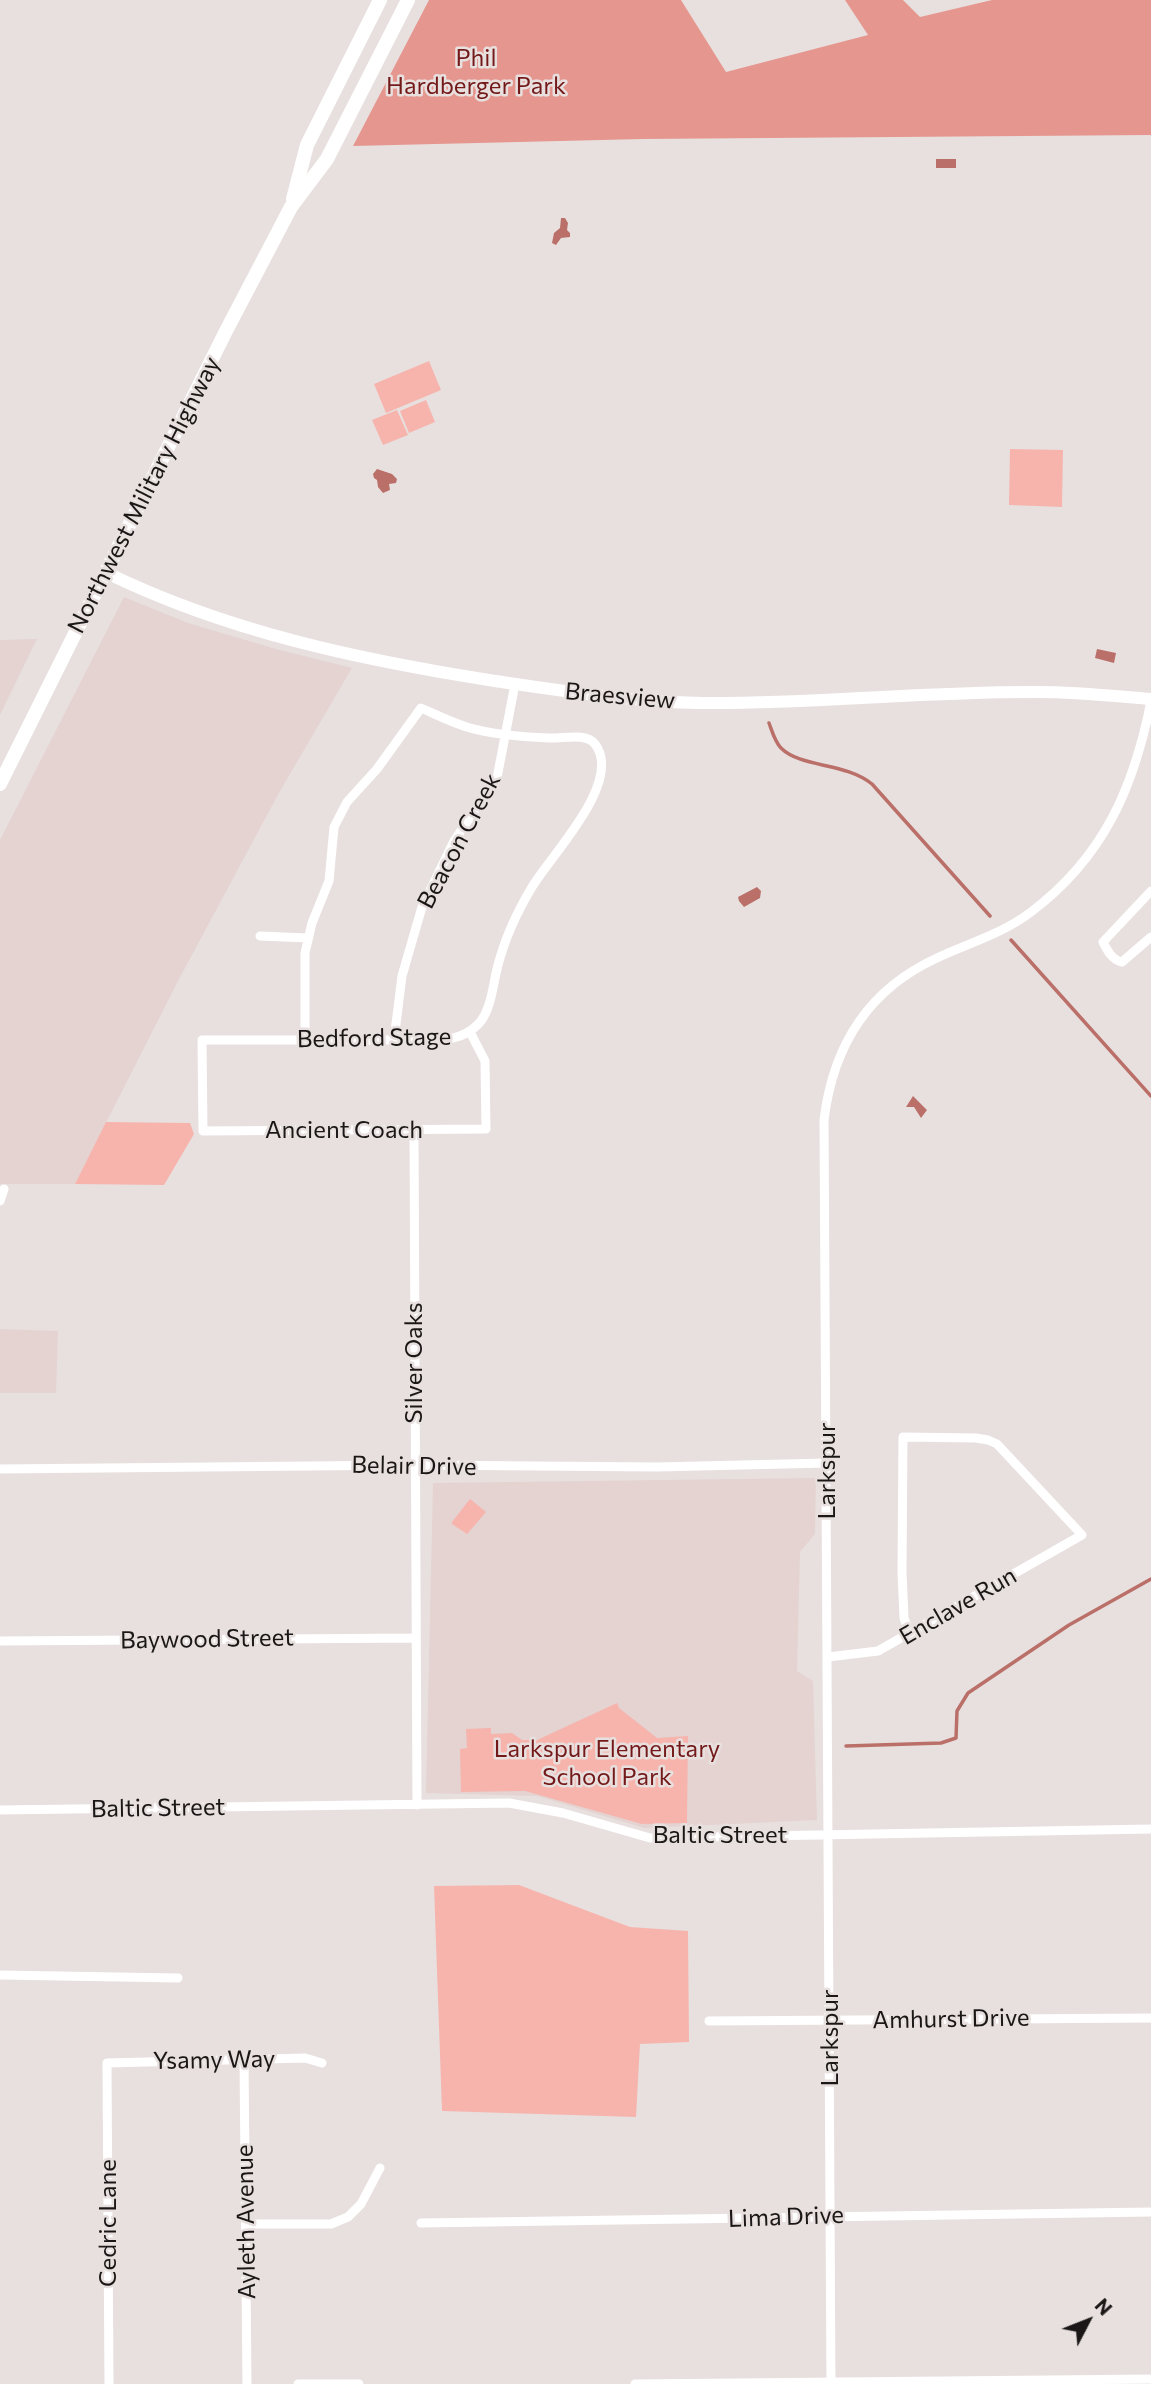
<!DOCTYPE html>
<style>
body{margin:0}
#map{position:relative;width:1151px;height:2384px;overflow:hidden;background:#e8e0df;font-family:Commissioner,sans-serif}
canvas{display:block}
.north{position:absolute;left:1053px;top:2286px;width:70px;height:70px;-webkit-text-stroke:5px #e8e0df;paint-order:stroke;rotate:48deg;font-size:19px;font-weight:700;line-height:28px;text-align:center;color:#1a1716}
.north::after{content:'';display:block;margin:auto;width:24px;height:32px;background:#1a1716;clip-path:polygon(50% 0,100% 100%,50% 72%,0 100%)}
</style>
<div id="map">
<canvas width="1151" height="2384"></canvas>
<div class="north">N</div>
</div>
<script>
const c = document.querySelector('canvas').getContext('2d');
c.lineJoin = 'round';
function fill(path, color) {
  c.fillStyle = color;
  c.fill(path, 'evenodd');
}
function strokePath(path, color, width, dash) {
  c.strokeStyle = color;
  c.lineWidth = width;
  c.lineCap = dash ? 'butt' : 'round';
  c.setLineDash(dash || []);
  c.stroke(path);
}
function drawText(font, color, halo, rows, align = 'center') {
  c.font = font + ' Commissioner,sans-serif';
  c.lineWidth = 5;
  c.setLineDash([]);
  c.textBaseline = 'middle';
  c.strokeStyle = halo;
  c.fillStyle = color;
  for (const [text, x, y, turn = 0] of rows) {
    c.save();
    c.translate(x, y);
    c.rotate((+turn || 0) * Math.PI / 180);
    c.textAlign = isNaN(turn) ? turn : align;
    if (halo) c.strokeText(text, 0, 0);
    c.fillText(text, 0, 0);
    c.restore();
  }
}
fill(new Path2D(`
 M124,597L188,623L276,649L352,668L280,791L178,981L75,1184H0V840Z
 M37,639L0,715V640Z
 M0,1329L58,1331L56,1393H0Z
 M816,1478L815,1534L800,1552L797,1671L813,1681L817,1820L644,1828L537,1796L426,1793L433,1483Z`), '#e4d3d1');
fill(new Path2D(`
 M429,361L441,390L386,413L374,384Z
 M426,400L435,422L409,433L400,411Z
 M397,410L408,435L383,445L372,420Z
 M1010,449L1063,450L1062,507L1009,505Z
 M106,1122L190,1123L194,1134L164,1185L75,1184Z
 M470,1499L486,1512L467,1534L452,1524V1522Z
 M617,1703L619,1708L657,1738L688,1736L687,1823L642,1824L525,1791L461,1792L460,1749L467,1748L466,1729L491,1728V1734L512,1733L522,1740H537Z
 M519,1885L630,1927L688,1931L689,2042L640,2044L636,2117L442,2111L434,1886Z`), '#f6b4ad');
fill(new Path2D(`
 M429,0H681L726,72L868,35L845,0H903L920,17L992,0H1151V135L643,139L353,146Z`), '#e5978f');
fill(new Path2D(`
 M936,159H956V168H936Z
 M561,218H565L568,223L567,230L570,233V237L561,238L556,245L552,243L554,233L560,228Z
 M377,469L392,474L397,479L396,483L389,484L390,490L383,493L378,487L377,480L374,478L373,474Z
 M1097,649L1116,653L1114,663L1095,658Z
 M757,887L761,891L760,898L744,907L739,901L738,897Z
 M913,1096L927,1110L921,1118L914,1107H906Z`), '#ba7069');
strokePath(new Path2D(`
 M769,723C772,731 775,742 781,748C801,768 845,762 872,784L990,916
 M1011,940L1151,1096
 M846,1746L941,1743L956,1738L957,1711L968,1693L1069,1625L1151,1579`), '#ba7069', 3.5);
strokePath(new Path2D(`
 M1151,891L1103,942C1107,950 1112,960 1122,962L1151,937
 M260,936L308,938
 M305,1039V953L312,923L329,881L334,827L347,802L377,769L421,708C437,715 453,723 470,728C495,735 524,737 549,738C562,739 586,732 595,744C624,782 550,856 532,887C517,912 505,938 498,965C493,983 492,1006 481,1021C471,1033 460,1037 444,1040H202L203,1131L486,1129L485,1061L470,1032
 M394,1040L402,976L422,907L454,841L497,778L515,684
 M414,1130L417,1805
 M0,1201L4,1189
 M0,1469L414,1465L657,1467L827,1463
 M0,1641L415,1638
 M828,1657L878,1651L1082,1535L997,1444L988,1440L976,1438L903,1437L902,1572L904,1618L910,1635
 M0,1810L509,1803L563,1813L650,1838L1151,1829
 M0,1975L178,1978
 M709,2021L1151,2018
 M244,2059L247,2384
 M421,2223L1151,2212
 M247,2224H331L348,2217L361,2204L380,2168
 M109,2384L107,2063L305,2058L322,2063
 M298,2384H359
 M635,2384L1151,2379
 M831,2384L824,1120C833,1046 867,990 937,958C969,943 1002,934 1031,912C1104,857 1134,787 1151,701`), '#fff', 9);
strokePath(new Path2D(`
 M105,572C227,632 361,660 495,681C563,691 633,702 702,703C815,704 927,691 1039,692C1076,692 1114,696 1151,699`), '#fff', 12);
strokePath(new Path2D(`
 M293,199L307,145L380,0
 M0,784L226,331L291,207L327,159L408,0`), '#fff', 14);
drawText('24px', '#731919', '#e8e0df', [
 ["Phil",476,58],
 ["Hardberger Park",476,86],
 ["Larkspur Elementary",607,1749],
 ["School Park",607,1777]
]);
drawText('24px', '#1a1716', '#e8e0df', [
 ["Northwest Military Highway",144,495,-63],
 ["Braesview",620,696,5],
 ["Beacon Creek",459,841,-62],
 ["Bedford Stage",374,1038,-1],
 ["Ancient Coach",344,1130],
 ["Silver Oaks",414,1363,-90],
 ["Belair Drive",414,1466,1],
 ["Larkspur",827,1471,-90],
 ["Enclave Run",958,1606,-30],
 ["Baywood Street",207,1639,-1],
 ["Baltic Street",158,1808,-1],
 ["Baltic Street",720,1835],
 ["Amhurst Drive",951,2019,-1],
 ["Larkspur",830,2038,-90],
 ["Ysamy Way",214,2060,-1],
 ["Lima Drive",786,2217,-2],
 ["Ayleth Avenue",246,2222,-91],
 ["Cedric Lane",108,2223,-90]
]);
</script>
